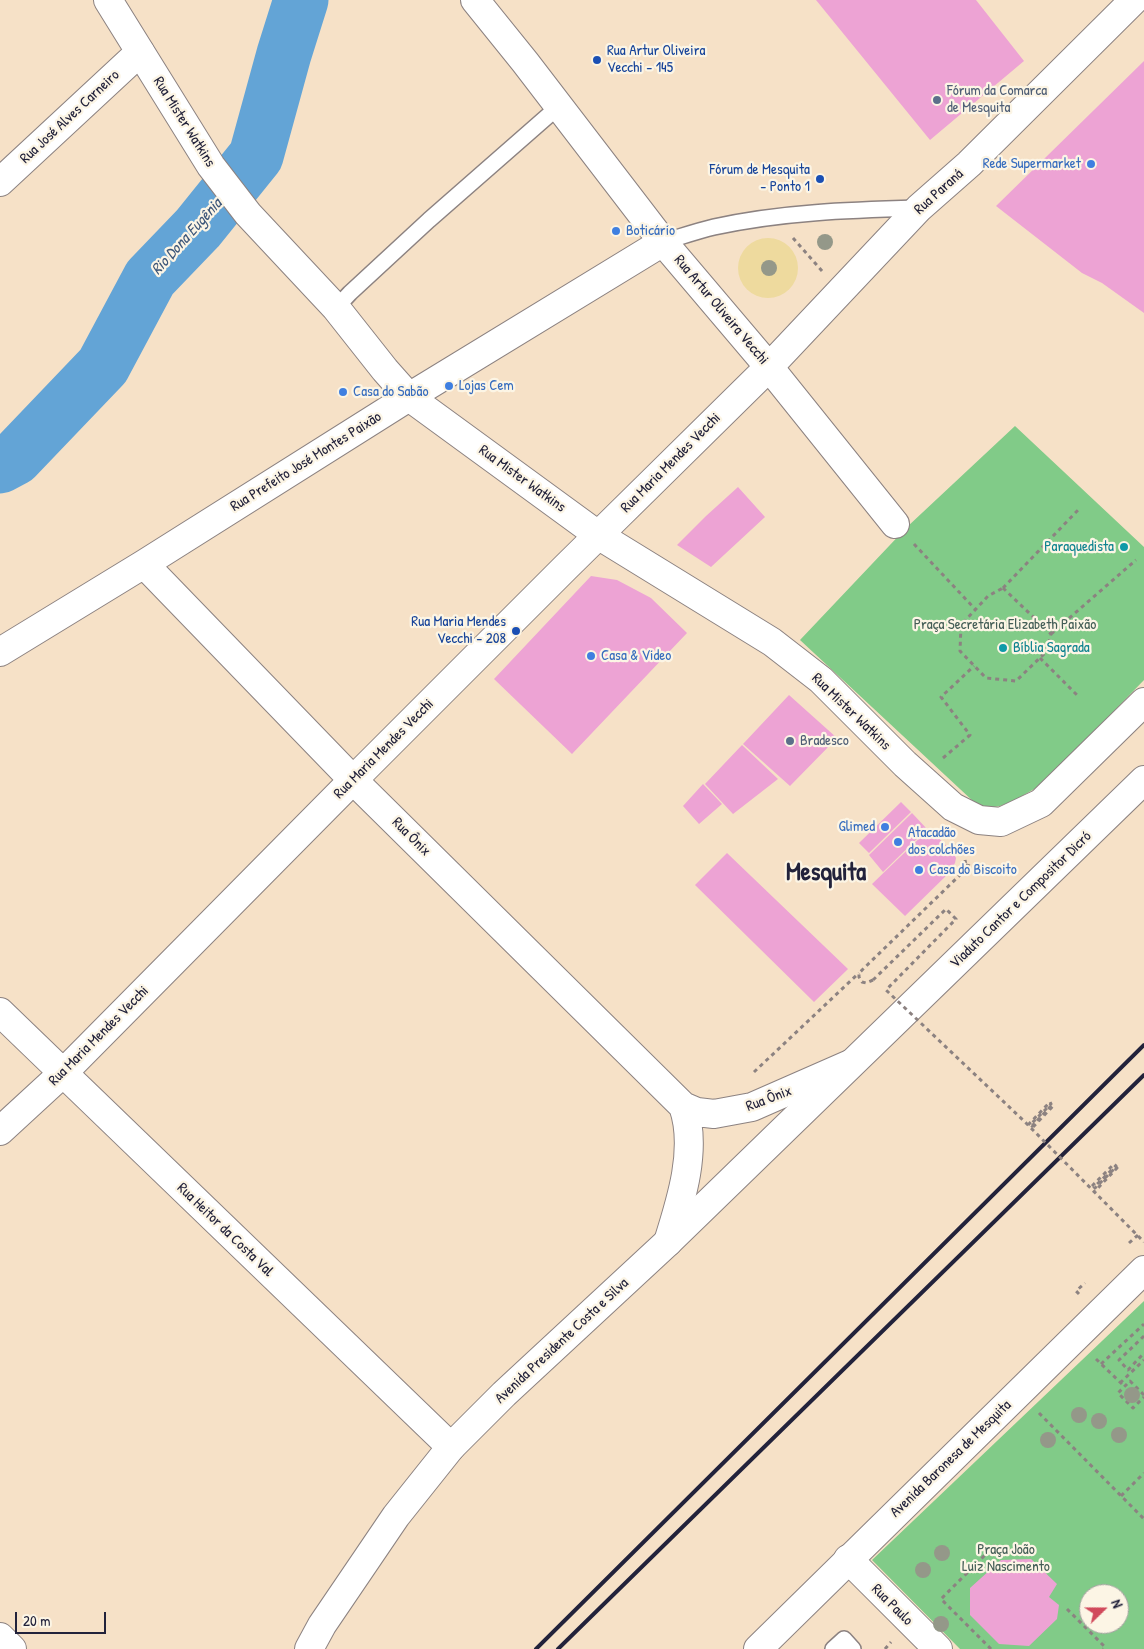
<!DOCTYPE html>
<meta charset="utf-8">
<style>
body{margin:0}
#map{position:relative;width:1144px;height:1649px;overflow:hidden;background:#f6e1c7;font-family:"Patrick Hand",sans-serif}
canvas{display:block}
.north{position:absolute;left:1079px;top:1584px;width:50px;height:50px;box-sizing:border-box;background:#fcf5e5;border:1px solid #a5a1a1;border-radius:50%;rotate:68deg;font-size:14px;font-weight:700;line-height:20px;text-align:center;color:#22223b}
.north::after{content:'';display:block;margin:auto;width:18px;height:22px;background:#d1495b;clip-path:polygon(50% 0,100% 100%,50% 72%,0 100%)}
.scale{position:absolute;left:15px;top:1612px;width:91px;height:22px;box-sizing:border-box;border:2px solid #22223b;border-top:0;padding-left:6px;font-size:15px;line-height:18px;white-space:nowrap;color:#22223b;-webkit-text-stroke:4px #fcf5e5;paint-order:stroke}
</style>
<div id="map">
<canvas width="1144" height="1649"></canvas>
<div class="north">N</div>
<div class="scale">20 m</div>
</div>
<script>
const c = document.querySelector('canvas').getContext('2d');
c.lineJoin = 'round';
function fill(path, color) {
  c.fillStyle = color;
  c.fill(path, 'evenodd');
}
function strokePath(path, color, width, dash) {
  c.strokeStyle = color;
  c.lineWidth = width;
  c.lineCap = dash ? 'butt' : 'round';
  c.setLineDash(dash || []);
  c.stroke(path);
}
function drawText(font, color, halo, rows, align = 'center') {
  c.font = font + ' "Patrick Hand",sans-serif';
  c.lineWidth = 4.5;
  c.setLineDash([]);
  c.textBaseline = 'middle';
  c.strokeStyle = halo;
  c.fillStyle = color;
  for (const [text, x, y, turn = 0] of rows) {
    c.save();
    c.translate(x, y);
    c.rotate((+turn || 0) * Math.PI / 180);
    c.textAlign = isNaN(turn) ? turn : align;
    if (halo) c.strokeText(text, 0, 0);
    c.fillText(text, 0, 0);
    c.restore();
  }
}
fill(new Path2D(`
 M1015,426L1144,547V680L1043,784L1015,800L1000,806L988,808L975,803L800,640L907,527Z
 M1144,1301V1649H960L872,1560ZM1089,1594H1119V1624H1089Z`), '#81cb88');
fill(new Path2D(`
 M738 268a30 30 0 1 1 60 0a30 30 0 1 1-60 0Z`), '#eeda9e');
strokePath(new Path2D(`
 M0,466L15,458L103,366L150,278L198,228L256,156L284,54L301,0`), '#63a4d6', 55);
fill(new Path2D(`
 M816,0H976L1024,61L930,140Z
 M1144,61V313L1102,283L1082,273L996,206Z
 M738,487L765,517L711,567L677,545L706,516Z
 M591,576L617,580L651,598L687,633L572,754L494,679Z
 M789,695L837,738L790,786L743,744Z
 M742,745L778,779L733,814L705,784Z
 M703,784L722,804L699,824L683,806Z
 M901,802L911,812L869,853L859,843Z
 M912,813L927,829L883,872L869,855Z
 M929,829L953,852L956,858L955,863L950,872L905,916L872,884Z
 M727,853L848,969L814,1002L695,885Z
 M1031,1559L1057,1584L1049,1597L1059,1605L1057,1619L1029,1646L999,1644L970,1615V1588L1001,1560Z`), '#eda3d4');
const service = new Path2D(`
 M663,242C680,237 697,231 714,227C781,212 851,210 919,208
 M336,308L350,293L429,220L558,107
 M833,1649L844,1639L853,1649`);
const minor = new Path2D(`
 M0,182L140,52
 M769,367L895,524
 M0,652L144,564L409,397L663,242
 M0,1012L451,1447
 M0,1131L63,1073L353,780L144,564
 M848,1559L938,1649
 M0,1637L12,1649`);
const secondary = new Path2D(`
 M108,0L211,166L248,214L336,308L385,370L409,397L598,535L772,642L821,680L905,764L953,807L979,820L1001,822L1041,803L1144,702
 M475,0L525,62L663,242L769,367
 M850,1064L752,1107L714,1114L697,1112L683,1106L353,780L565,568L769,367L919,208L969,164L1134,0
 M668,1242C681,1201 698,1148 683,1106
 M758,1649L1144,1270`);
const primary = new Path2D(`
 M309,1649L322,1625L396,1516L451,1447L504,1394L668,1242L1144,780`);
strokePath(service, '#8c8281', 18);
strokePath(minor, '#8c8281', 30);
strokePath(secondary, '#8c8281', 30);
strokePath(primary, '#8c8281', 30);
strokePath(new Path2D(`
 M793,238L822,271
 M914,544L975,609
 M1003,588L1051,634L1047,651L1016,681L986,678L960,651L961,625L988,596Z
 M1003,588L1079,509
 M1051,634L1136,560
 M1040,658L1077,695
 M943,758L970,735L941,697L974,666
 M966,865L1002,874
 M873,980L866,983L862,982L859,977V973L961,874L966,865L965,860
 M754,1072L859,973
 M1028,1125L1050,1102L1051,1104L1031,1124L1032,1126L1052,1105L1053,1106L1033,1127L1034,1128
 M1092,1184L1093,1185L1114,1164L1116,1166L1094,1187L1095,1188L1116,1167L1117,1168L1095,1191
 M1129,1243L1138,1235
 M1079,1294L1076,1291L1085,1283
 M1144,1336L1119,1360L1128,1370L1144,1353
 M1096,1359L1124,1386
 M1101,1364L1144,1324
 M1120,1383L1144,1360
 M1144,1395L1130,1381L1118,1393L1133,1408L1144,1397
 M1039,1413L1144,1519
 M1121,1496L1144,1473
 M1067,1609L1105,1647L1103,1649
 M885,1649L891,1642
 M991,1649L941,1599L995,1545`), '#8c8281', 3, [4, 4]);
strokePath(service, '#fff', 15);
strokePath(minor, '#fff', 28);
strokePath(secondary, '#fff', 28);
strokePath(primary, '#fff', 28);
strokePath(new Path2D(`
 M536,1649L1144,1045
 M558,1649L1144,1075`), '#22223b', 4);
strokePath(new Path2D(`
 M873,980L946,909L956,919L886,990L1026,1123L1144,1242`), '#8c8281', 3, [4, 4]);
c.fillStyle = '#949889';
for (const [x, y] of [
 [825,242],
 [769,268],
 [1132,1395],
 [1079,1415],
 [1099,1421],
 [1119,1435],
 [1048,1440],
 [942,1553],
 [923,1570],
 [941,1624]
]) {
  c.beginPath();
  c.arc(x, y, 8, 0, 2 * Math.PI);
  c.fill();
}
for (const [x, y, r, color] of [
 [597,60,5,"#1a4fb4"],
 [937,100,5,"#5c6f8a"],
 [1091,164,5,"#3f7fe0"],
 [820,179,5,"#1a4fb4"],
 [616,231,5,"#3f7fe0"],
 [449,386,5,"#3f7fe0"],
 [343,392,5,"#3f7fe0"],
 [1124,547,5,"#0f9aa8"],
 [516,631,5,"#1a4fb4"],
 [1003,648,5,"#0f9aa8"],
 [591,656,5,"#3f7fe0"],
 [790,741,5,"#5c6f8a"],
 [885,827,5,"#3f7fe0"],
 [898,842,5,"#3f7fe0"],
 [919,870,5,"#3f7fe0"]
]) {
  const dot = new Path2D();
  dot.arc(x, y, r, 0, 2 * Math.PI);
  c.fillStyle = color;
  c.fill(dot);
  strokePath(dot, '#fcf5e5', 2);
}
drawText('15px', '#164399', '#fcf5e5', [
 ["Rua Artur Oliveira",607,51,"left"],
 ["Vecchi - 145",607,68,"left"],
 ["Fórum de Mesquita",810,170],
 ["- Ponto 1",810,187],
 ["Rua Maria Mendes",506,622],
 ["Vecchi - 208",506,639]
], 'right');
drawText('15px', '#4e5e75', '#fcf5e5', [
 ["Fórum da Comarca",947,91],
 ["de Mesquita",947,108],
 ["Bradesco",800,741]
], 'left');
drawText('15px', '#22223b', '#fcf5e5', [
 ["Rua José Alves Carneiro",70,117,-43],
 ["Rua Mister Watkins",184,122,58],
 ["Rua Paraná",939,192,-42],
 ["Rua Artur Oliveira Vecchi",721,310,50],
 ["Rua Prefeito José Montes Paixão",306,462,-32],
 ["Rua Maria Mendes Vecchi",671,463,-45],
 ["Rua Mister Watkins",522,479,36],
 ["Rua Mister Watkins",851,712,44],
 ["Rua Maria Mendes Vecchi",384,749,-45],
 ["Rua Ônix",411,837,45],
 ["Viaduto Cantor e Compositor Dicró",1021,900,-44],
 ["Rua Maria Mendes Vecchi",99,1036,-45],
 ["Rua Ônix",769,1099,-21],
 ["Rua Heitor da Costa Val",225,1230,44],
 ["Avenida Presidente Costa e Silva",562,1341,-43],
 ["Avenida Baronesa de Mesquita",951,1459,-44],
 ["Rua Paulo",892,1605,45]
]);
drawText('15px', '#366cbe', '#fcf5e5', [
 ["Rede Supermarket",1081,164,"right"],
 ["Boticário",626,231],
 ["Lojas Cem",459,386],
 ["Casa do Sabão",353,392],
 ["Casa & Video",601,656],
 ["Glimed",875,827,"right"],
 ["Atacadão",908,833],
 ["dos colchões",908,850],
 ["Casa do Biscoito",929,870]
], 'left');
drawText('15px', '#0d838f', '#fcf5e5', [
 ["Paraquedista",1114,547],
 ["Bíblia Sagrada",1013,648,"left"]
], 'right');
drawText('15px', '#435d56', '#fcf5e5', [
 ["Praça Secretária Elizabeth Paixão",1005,625],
 ["Praça João",1006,1550],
 ["Luiz Nascimento",1006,1567]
]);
drawText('italic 16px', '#3c5679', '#fcf5e5', [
 ["Rio Dona Eugênia",187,237,-48]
]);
drawText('bold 25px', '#22223b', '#fcf5e5', [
 ["Mesquita",826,873]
]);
</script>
